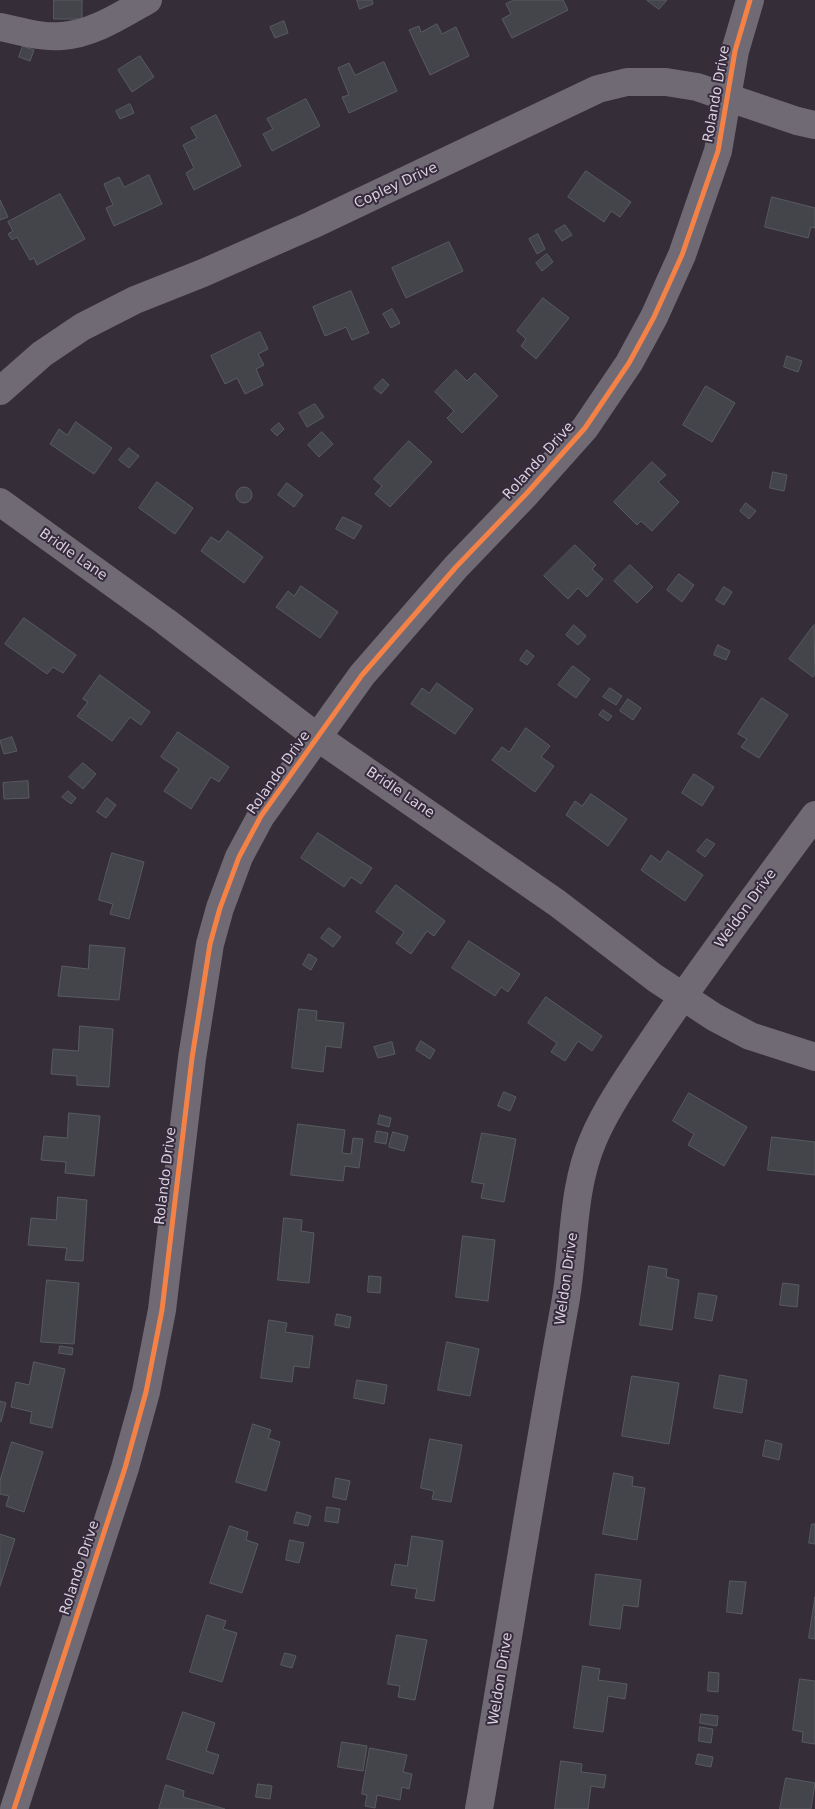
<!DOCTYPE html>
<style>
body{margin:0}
canvas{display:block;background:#352e39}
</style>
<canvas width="815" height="1809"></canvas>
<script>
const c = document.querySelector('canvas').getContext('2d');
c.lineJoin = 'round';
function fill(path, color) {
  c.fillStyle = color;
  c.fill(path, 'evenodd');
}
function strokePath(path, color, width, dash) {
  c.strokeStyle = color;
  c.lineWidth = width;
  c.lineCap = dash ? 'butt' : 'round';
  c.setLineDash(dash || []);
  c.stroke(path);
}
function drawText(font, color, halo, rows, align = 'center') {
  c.font = font + ' "DejaVu Sans",sans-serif';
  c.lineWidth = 4;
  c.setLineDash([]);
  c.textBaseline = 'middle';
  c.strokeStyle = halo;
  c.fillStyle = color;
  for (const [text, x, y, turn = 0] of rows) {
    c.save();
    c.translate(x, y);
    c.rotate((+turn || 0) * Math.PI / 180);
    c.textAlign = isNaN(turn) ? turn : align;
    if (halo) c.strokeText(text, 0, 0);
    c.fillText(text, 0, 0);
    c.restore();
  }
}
const building = new Path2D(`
 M54,0H82V19H54Z
 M357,0H372L373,4L360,9Z
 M514,0H563L568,10L512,38L502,19L511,14L506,4Z
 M647,0H667L659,9Z
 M284,21L288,33L275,38L270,27Z
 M437,24L442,34L456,27L469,56L430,75L409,30L419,26L421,32Z
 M23,46L34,50L30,61L19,57Z
 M140,56L154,77L132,92L118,70Z
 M384,62L397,91L349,113L342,97L349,95L338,68L349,63L355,75Z
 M306,99L320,126L272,151L263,134L273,129L267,119Z
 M130,104L134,113L120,119L116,111Z
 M216,115L241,166L194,190L186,173L194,168L183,145L197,138L191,128Z
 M586,171L631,202L620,217L611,211L604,222L568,197Z
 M149,175L162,204L114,226L106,208L113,205L104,184L119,177L124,187Z
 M60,194L85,239L37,265L34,258L30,260L17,237L12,240L8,234L13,231L8,222Z
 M772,197L815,208V228L811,227L808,238L765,227Z
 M0,200L8,217L0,220Z
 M565,225L572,235L562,241L555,231Z
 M538,234L545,249L537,254L529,239Z
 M449,242L463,271L406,298L392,268Z
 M547,254L553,262L542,271L536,263Z
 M351,291L369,333L352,340L346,327L325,336L313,307Z
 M543,298L569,318L536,359L521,346L526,339L517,331Z
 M392,309L400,323L391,328L383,314Z
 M260,332L268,349L258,354L264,365L256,369L263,385L245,394L237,378L225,384L211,356Z
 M787,356L802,361L798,372L784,367Z
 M456,370L467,381L475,373L498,396L462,433L447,418L454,411L435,392Z
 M383,379L389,385L381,394L374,388Z
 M706,386L735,403L712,442L683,425Z
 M315,404L324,417L307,427L299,413Z
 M76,422L112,448L94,474L50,444L59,429L67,435Z
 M279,423L284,429L277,436L271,430Z
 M322,432L333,444L319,457L308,445Z
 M409,441L432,462L390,507L375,494L382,486L374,479Z
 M129,448L139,456L129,468L119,460Z
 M652,462L666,475L658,482L679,502L652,531L641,521L637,525L614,502Z
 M773,472L787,475L784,491L770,488Z
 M157,482L193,508L175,534L139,508Z
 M287,483L303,495L294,507L278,495Z
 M236 495a8 8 0 1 1 16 0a8 8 0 1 1-16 0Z
 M746,503L756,511L749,519L740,511Z
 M343,517L362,526L354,539L336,529Z
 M228,531L263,557L244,583L201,551L211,537L219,542Z
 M575,545L596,565L592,569L603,579L587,597L578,588L568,599L544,576Z
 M630,565L653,587L637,603L614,581Z
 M679,574L694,585L682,602L667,590Z
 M301,586L338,612L320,638L276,607L288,591L294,596Z
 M724,587L732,592L724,605L716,600Z
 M24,618L76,655L63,673L53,667L47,674L5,644Z
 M574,625L586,636L578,645L566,635Z
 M814,625L815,674L813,677L789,659Z
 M718,645L730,651L726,660L714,655Z
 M527,650L534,656L527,665L520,660Z
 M573,666L590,679L576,698L558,685Z
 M100,675L150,712L141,725L130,717L112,741L77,716L88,702L83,699Z
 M437,683L473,709L455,734L411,704L422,688L429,693Z
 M610,688L622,696L616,705L603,697Z
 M762,698L788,715L759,758L741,747L747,739L738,734Z
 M628,699L641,708L633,720L620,711Z
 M603,710L612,716L608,721L599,715Z
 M526,728L550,746L541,757L554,766L535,792L492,760L502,747L509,752Z
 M178,732L229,767L219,782L211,777L191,809L164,791L179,769L161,757Z
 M12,737L17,751L4,754L0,741Z
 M83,763L96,774L83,789L69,777Z
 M694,774L714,787L702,806L682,793Z
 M28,781L29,798L4,799L3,783Z
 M68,791L76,798L71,804L62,797Z
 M591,794L627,819L608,846L566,815L575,801L582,806Z
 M107,798L116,805L106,818L97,812Z
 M318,833L372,868L361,884L351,877L344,887L301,858Z
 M707,839L715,844L705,857L697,851Z
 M668,851L703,875L685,901L641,870L651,855L660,862Z
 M112,853L144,862L129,919L110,914L113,904L99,900Z
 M396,885L445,921L434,936L427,931L411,954L396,943L404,932L376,912Z
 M329,928L341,937L333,947L321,938Z
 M469,941L520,974L508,992L501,987L495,996L452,968Z
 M90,945L125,948L119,1000L58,996L62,966L88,969Z
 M309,954L317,959L311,970L303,965Z
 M546,997L602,1036L592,1051L578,1041L565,1061L551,1052L557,1043L528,1023Z
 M299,1009L317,1011L316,1020L344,1023L341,1048L326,1046L323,1072L292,1068Z
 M80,1026L113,1029L109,1087L77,1085V1076L51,1074L53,1049L78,1051Z
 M421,1041L435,1050L430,1059L416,1050Z
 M392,1042L395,1054L378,1058L374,1047Z
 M504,1092L516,1097L510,1111L498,1106Z
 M689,1093L747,1127L724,1166L688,1145L694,1134L673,1121Z
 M69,1113L100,1116L94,1176L65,1173L66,1162L41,1160L44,1136L67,1138Z
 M380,1115L391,1118L389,1127L378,1124Z
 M298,1124L345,1130L342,1153L351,1154L353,1138L363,1139L359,1168L345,1166L343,1181L291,1175Z
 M377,1131L388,1133L386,1144L375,1142Z
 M393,1132L408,1136L404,1151L389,1147Z
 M482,1133L516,1139L504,1202L481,1198L484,1184L472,1182Z
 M772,1137L815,1142V1175L768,1170Z
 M58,1197L87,1200L83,1261L65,1260L67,1248L28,1245L31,1218L56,1220Z
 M284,1218L302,1220L301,1231L314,1233L309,1283L278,1280Z
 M463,1236L495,1240L488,1301L456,1297Z
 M649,1266L667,1269L666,1277L679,1280L672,1330L640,1325Z
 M369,1276L381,1277L380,1293L368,1292Z
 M47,1280L79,1283L74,1344L41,1342Z
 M783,1283L799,1285L797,1307L780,1305Z
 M699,1293L717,1296L712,1321L695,1318Z
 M337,1314L351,1317L349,1328L335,1325Z
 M269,1320L287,1323L285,1332L313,1336L309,1368L294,1366L292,1382L261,1378Z
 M447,1342L479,1349L470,1396L438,1390Z
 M60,1346L73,1348L72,1355L59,1353Z
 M34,1362L65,1369L52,1428L30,1423L32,1412L11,1407L16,1382L29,1385Z
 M720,1375L747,1380L742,1413L714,1408Z
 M632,1376L679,1383L669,1444L622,1436Z
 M357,1380L387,1385L384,1404L354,1398Z
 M0,1401L6,1403L1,1422L0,1421Z
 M253,1424L271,1430L268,1438L280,1442L266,1491L236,1482Z
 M430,1439L462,1445L451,1502L432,1499L434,1491L421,1488Z
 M766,1440L782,1444L779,1460L763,1456Z
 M12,1442L43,1452L24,1512L6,1506L9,1496L0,1494V1481Z
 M614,1473L633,1477L632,1486L645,1488L637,1540L603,1534Z
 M336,1478L350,1481L346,1500L333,1497Z
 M327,1507L340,1509L338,1523L325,1521Z
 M297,1512L311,1516L308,1526L294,1523Z
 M812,1524H815V1544L809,1543Z
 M230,1526L248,1532L246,1540L258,1544L242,1593L210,1583Z
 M0,1534L15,1539L0,1586Z
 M412,1536L443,1541L434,1601L415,1598L417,1589L391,1585L395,1564L407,1566Z
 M290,1540L304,1543L299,1563L286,1560Z
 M596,1574L641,1580L638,1607L623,1605L620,1629L590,1625Z
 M730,1581L746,1582L742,1614L727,1612Z
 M815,1597V1639L809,1638Z
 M207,1615L226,1621L223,1629L237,1633L222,1682L190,1672Z
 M397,1635L427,1640L415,1700L398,1697L400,1686L388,1684Z
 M285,1653L296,1656L292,1668L281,1665Z
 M583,1666L600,1669L598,1680L627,1684L625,1699L608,1696L603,1732L574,1728Z
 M709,1672L719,1673L718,1692L708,1691Z
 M800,1679L815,1681V1744L802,1742L803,1732L793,1730Z
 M183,1712L215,1723L206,1751L219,1755L213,1774L167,1759Z
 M701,1714L718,1716L717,1726L700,1723Z
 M700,1727L713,1729L711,1743L699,1741Z
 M342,1742L367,1746L363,1771L338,1767Z
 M370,1748L407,1755L403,1772L412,1774L409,1789L402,1787L400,1800L377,1795L375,1808L365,1806L367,1795L362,1794Z
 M698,1754L713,1757L711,1767L696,1764Z
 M561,1761L582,1764L581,1772L606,1775L604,1788L591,1786L588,1809H555Z
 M786,1778L815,1783L811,1809H780Z
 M258,1784L272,1786L270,1799L256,1797Z
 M166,1785L184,1791L183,1797L225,1809H159Z`);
fill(building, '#43454a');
strokePath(building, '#585b5e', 1);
strokePath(new Path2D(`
 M0,27C20,31 41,38 62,36C93,34 121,15 148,0
 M0,391L42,354L82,327L135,300L203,273L312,225L598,89L627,82H666L697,87L797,121L815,125
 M0,502L165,621L317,737L557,903L655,978L714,1017L750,1036L815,1057
 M14,1809L125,1468L146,1392L162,1310L192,1058L210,944L220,908L239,857L261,816L362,675L456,567L527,493L585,428L629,363L654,317L682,255L718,151L735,51L750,0
 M479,1809C508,1641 534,1472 565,1304C575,1249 571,1191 593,1140C607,1106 637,1064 657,1034C708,959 762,887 815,815`), '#706a75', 28);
strokePath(new Path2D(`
 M14,1809L125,1468L146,1392L162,1310L192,1058L210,944L220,908L239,857L261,816L362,675L456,567L527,493L585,428L629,363L654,317L682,255L718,151L735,51L750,0`), '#f48246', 5);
drawText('14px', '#d8d0dd', '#362a3d', [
 ["Rolando Drive",717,94,-80],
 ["Copley Drive",396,186,-25],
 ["Rolando Drive",539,461,-48],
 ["Bridle Lane",73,555,35],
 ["Rolando Drive",279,773,-55],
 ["Bridle Lane",400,793,34],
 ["Weldon Drive",746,909,-54],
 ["Rolando Drive",166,1176,-83],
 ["Weldon Drive",567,1279,-82],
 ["Rolando Drive",80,1568,-72],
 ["Weldon Drive",501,1679,-81]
]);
</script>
